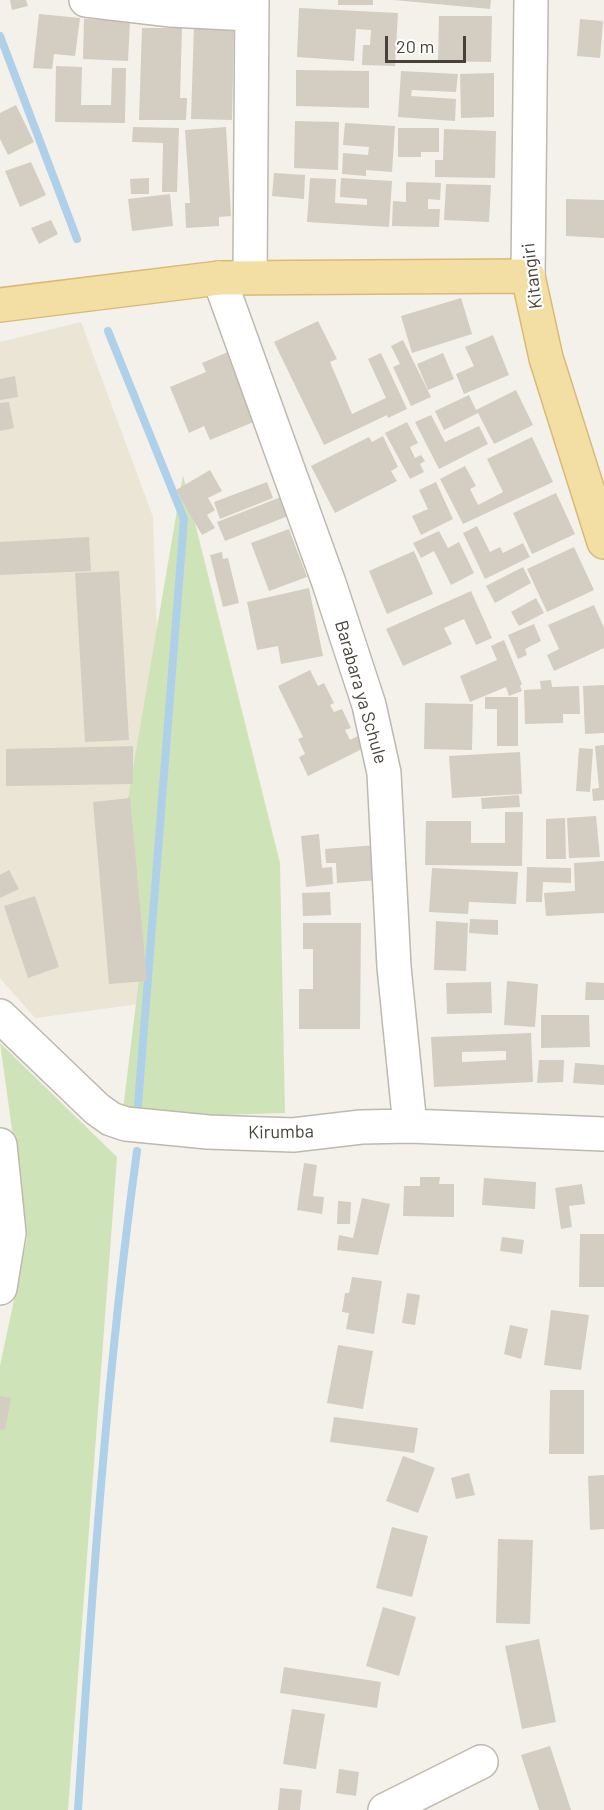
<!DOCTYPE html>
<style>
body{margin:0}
#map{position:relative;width:604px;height:1810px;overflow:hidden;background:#f4f1eb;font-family:Barlow,sans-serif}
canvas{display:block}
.scale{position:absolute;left:385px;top:36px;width:81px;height:27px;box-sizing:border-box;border:3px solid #474239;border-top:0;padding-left:8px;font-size:18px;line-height:21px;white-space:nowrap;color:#474239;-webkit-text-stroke:4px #fff;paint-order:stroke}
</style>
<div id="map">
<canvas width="604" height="1810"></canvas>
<div class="scale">20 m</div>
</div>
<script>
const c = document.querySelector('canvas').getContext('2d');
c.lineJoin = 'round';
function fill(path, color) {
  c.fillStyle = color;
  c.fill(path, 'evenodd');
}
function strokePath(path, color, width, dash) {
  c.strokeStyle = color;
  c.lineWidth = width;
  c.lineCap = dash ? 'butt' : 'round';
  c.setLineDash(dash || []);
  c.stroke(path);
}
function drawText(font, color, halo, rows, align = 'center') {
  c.font = font + ' Barlow,sans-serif';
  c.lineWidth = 4.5;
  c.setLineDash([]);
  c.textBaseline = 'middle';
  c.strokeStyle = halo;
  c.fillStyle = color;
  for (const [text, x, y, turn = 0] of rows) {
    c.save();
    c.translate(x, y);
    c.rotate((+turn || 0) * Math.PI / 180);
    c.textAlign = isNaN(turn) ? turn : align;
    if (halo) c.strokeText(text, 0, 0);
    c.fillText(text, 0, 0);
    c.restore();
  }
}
fill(new Path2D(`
 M81,322L153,517L170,1000L35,1018L0,978V342Z`), '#ebe5d6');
fill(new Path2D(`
 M183,475L280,863L285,1113L122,1118L142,954L128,798Z
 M0,1043L117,1157L68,1810H0V1366L27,1238Z`), '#cfe3b8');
strokePath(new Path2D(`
 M0,36L77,239
 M108,331L184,519L138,1105
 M78,1810C92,1590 107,1369 137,1151`), '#afd0e9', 8);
fill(new Path2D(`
 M10,0H26L28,6L12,10Z
 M338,0H373V5H338Z
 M394,0H491L490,9Z
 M299,8L398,13L395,66L362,65L363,45H370L371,30L356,29L354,61L297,57Z
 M39,14L80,18L75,56L54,54L52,69L33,68Z
 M439,16H492L491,62L438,61Z
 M84,19L130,20L128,61L83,59Z
 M580,19L603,21L600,58L577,56Z
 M194,25L234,26L232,120L191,119Z
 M142,28H182L180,98H187L186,120H139Z
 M56,66L82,67L81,105H111L112,68H126L125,123L55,122Z
 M296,70L369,71V108L296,106Z
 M401,71L458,74L456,92L412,90L411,96L456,99L455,121L398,117Z
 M494,73V117L461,118L460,74Z
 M16,105L34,142L8,155L0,139V113Z
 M295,121L339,122L338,170L294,168Z
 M345,123L395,126L392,172L366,170V176L342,174L343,153L368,155L369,147L343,145Z
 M133,127L179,128L177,192H162L163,143L132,142Z
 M226,127L231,216L219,217V226L186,228L185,203H190L185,130Z
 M398,128H439V152H421V157H398Z
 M444,129L496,131L495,178L435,177V160H443Z
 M31,162L46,195L20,207L5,171Z
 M274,173L305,175L304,199L272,196Z
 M149,178V194H131L130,179Z
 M310,178L336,179L335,203L367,205V199L340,197L341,178L392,181L389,227L307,222Z
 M406,182L441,183L440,200L428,199V209H440L439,227L392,226L393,201L406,202Z
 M446,184L491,185L489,222L444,220Z
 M170,194L173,226L132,231L128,199Z
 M566,199L604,200V238L566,236Z
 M51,220L58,234L39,244L31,228Z
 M461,298L472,334L412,353L401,316Z
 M318,321L337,359L330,362L352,414L386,398L368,359L381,353L407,409L388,418L387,415L324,445L274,342Z
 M493,335L509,375L464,394L456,374L474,366L465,347Z
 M403,340L431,397L411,406L393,367L400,364L391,346Z
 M228,352L256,421L210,440L204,426L189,433L170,387L206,372L202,363Z
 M443,353L454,379L428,390L417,364Z
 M15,376L18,397L0,400V379Z
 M516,390L533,425L494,444L478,413L444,430L435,411L469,395L476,410Z
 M9,402L14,428L0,431V403Z
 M431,415L445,442L479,426L488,444L439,469L415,422Z
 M407,422L418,443L410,447L415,458L421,455L425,461L420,464L424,472L410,479L385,433Z
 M383,436L398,467L391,471L397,481L335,513L311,466L369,437L372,442Z
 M532,437L553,482L463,524L440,479L465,466L476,486L470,489L478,505L503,492L487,459Z
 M210,470L222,491L208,498L215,510L207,515L215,528L202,535L176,490Z
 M267,482L273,498L220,519L214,502Z
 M436,482L453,519L421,535L412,516L428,509L419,490Z
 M556,493L575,534L532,554L513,513Z
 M286,495L293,514L225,541L217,522Z
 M477,526L490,552L500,547L503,553L523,543L530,557L485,579L463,533Z
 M289,529L307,577L269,591L251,543Z
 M439,531L448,548L459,542L474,573L451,585L434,551L421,558L413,543Z
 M89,537L91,571L0,575V542Z
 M574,547L594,590L547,612L527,569Z
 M414,551L433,594L387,614L369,571Z
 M222,552L223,559L228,558L239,603L223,607L210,555Z
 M523,567L531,583L495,603L486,586Z
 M119,571L129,740L85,742L75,573Z
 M309,588L323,656L281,664L278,646L257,650L247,602Z
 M471,591L492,638L476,645L464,619L444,628L452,644L403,666L386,629Z
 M536,598L544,613L519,626L511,612Z
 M594,605L604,628V648L554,671L547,655L559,649L548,625Z
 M534,624L541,641L525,649L527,655L518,659L508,635Z
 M504,640L522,684L520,686L522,691L509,696L506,687L470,702L460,676L497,660L491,646Z
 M310,670L318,686L324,683L334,703L330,705L334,712L342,709L351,728L345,730L350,740L358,736L364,748L308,776L299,757L305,754L298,739L303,737L278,686Z
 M551,680L552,687L579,686L580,714H563V723L525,724L524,690L541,689L540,681Z
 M604,685V733L585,734L583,686Z
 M485,697H518V746H497V709H485Z
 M425,703L473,704L472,750L424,749Z
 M604,745V800L593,801L592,789L599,788L595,746Z
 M133,746V784L6,786V749Z
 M579,748L593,749L590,792L576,791Z
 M520,752L522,794L452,798L449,756Z
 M519,795L520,807L482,809L481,798Z
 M130,798L147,981L109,984L93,802Z
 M505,812H523L522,866L425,865L426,821H471V843H505Z
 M596,816L600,857L569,858L567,818Z
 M565,818L566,859H546V819Z
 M319,834L322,868L332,867L333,884L306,887L301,836Z
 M377,845L380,880L337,883L336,863H326L325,849Z
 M604,861V913L546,916L544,893L575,891L574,863Z
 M527,867L571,868V883L543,882L542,902H526Z
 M432,868L518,872L516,904L469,902L468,914L429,912Z
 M9,870L19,889L0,898V875Z
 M330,892L331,915L303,916L302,893Z
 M35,896L59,967L28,978L4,906Z
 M470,919L498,920V935L469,933Z
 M436,921L468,923L466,971L434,970Z
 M303,923H361L360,1029H299V989H313V949H303Z
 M507,981L538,984L535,1027L504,1025Z
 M491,982L492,1013L447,1014L446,983Z
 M586,982L604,983V1000H585Z
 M541,1015H589L590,1047L541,1048Z
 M531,1033L533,1082L434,1087L431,1037ZM506,1051V1060L462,1062V1052Z
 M539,1060H564L563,1082L537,1083Z
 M575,1063L604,1065V1085L573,1083Z
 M304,1163L317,1165L313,1196L324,1197L322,1214L297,1210Z
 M420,1177H440L439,1184H454V1217L403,1216L404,1186H420Z
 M484,1178L536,1182L535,1209L482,1205Z
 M582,1184L585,1204L569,1206L572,1227L561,1229L555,1188Z
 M362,1198L390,1204L378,1255L337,1250L339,1235L353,1238Z
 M338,1201L351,1202L350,1224H337Z
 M580,1234H604V1287H579Z
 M502,1237L524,1240L522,1254L500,1251Z
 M352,1277L382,1281L374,1334L346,1329L349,1313L342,1312L345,1293H349Z
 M407,1293L420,1295L415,1325L402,1323Z
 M551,1310L589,1315L581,1370L544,1365Z
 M510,1325L528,1329L521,1359L504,1354Z
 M338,1345L373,1351L363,1409L327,1403Z
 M550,1390H584V1454H549Z
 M0,1396L11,1398L5,1430L0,1429Z
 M334,1417L418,1428L414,1453L330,1442Z
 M403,1456L435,1468L418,1513L386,1501Z
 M469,1473L475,1495L456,1499L451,1478Z
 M604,1475V1529L590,1530L588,1476Z
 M392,1527L428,1536L412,1597L376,1588Z
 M498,1539L533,1540L530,1624L496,1623Z
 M383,1607L416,1617L399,1676L366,1666Z
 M539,1639L556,1722L522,1729L505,1646Z
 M284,1667L381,1682L377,1708L280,1693Z
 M292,1709L325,1714L316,1769L283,1764Z
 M550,1746L571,1810H539L521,1755Z
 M339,1769L359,1772L356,1796L336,1793Z
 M280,1788L302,1790L300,1810H278Z`), '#d4cdc1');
const minor = new Path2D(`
 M86,0L171,10L250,14
 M250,276L252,0
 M528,276L531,0
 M219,278L329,583L369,705L384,773L394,967L410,1126
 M0,1016L97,1109L111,1119L126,1124L208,1132L293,1135L361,1127L410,1126L604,1134
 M0,1145L9,1233L0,1288
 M385,1810L481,1762`);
const major = new Path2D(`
 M0,305L219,278L528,276L546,358L604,542`);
strokePath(minor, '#beb9ae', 36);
strokePath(major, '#d7bb75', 36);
strokePath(minor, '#fff', 33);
strokePath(major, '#f3dea4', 33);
drawText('18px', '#474239', '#fff', [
 ["Kitangiri",532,276,-97],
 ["Barabara ya Schule",361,692,74],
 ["Kirumba",281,1132,-1]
]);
</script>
